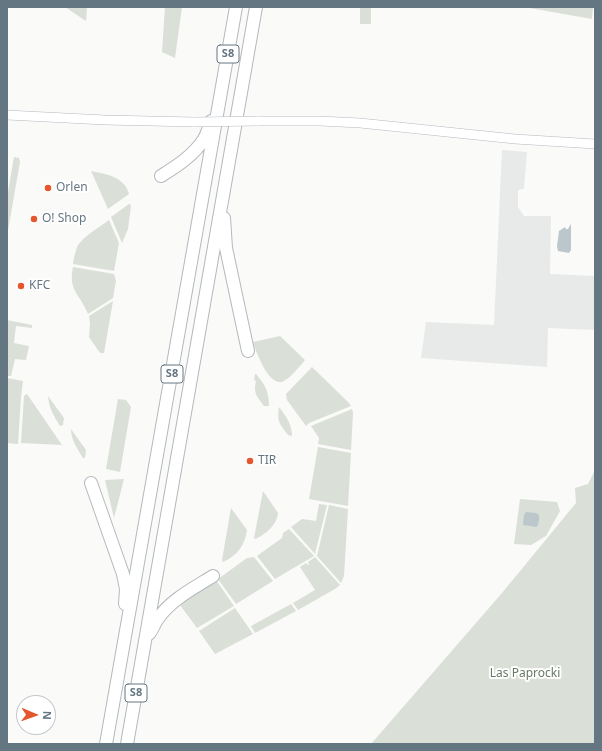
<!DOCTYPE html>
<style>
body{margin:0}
#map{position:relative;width:602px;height:751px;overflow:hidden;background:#fafaf8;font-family:"Noto Sans",sans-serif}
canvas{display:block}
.frame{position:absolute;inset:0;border:8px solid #657683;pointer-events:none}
.north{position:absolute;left:16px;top:695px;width:40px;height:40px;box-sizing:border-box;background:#fff;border:1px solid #c1c8cd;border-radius:50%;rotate:92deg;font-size:11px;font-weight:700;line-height:16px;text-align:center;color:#657683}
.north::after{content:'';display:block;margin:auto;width:14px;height:18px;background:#e4572e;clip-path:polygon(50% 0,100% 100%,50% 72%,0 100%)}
</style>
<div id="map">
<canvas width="602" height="751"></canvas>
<div class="frame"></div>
<div class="north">N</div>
</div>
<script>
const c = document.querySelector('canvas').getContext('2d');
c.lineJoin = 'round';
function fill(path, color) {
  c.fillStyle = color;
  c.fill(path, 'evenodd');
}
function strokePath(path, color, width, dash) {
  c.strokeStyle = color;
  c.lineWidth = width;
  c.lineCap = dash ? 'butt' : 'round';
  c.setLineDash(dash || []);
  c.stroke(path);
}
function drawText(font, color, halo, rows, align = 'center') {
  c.font = font + ' "Noto Sans",sans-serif';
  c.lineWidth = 4;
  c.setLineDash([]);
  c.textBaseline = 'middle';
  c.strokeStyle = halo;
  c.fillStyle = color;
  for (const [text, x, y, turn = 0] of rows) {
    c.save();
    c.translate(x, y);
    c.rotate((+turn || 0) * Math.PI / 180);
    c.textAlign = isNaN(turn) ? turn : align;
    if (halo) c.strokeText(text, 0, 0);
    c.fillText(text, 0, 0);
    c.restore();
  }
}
fill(new Path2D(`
 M502,150L527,152L524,189L518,190V207L524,216H551L550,274L595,276V330L548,328L547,367L421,358L426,322L494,325Z`), '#e8e9e9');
fill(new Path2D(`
 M65,7H87L86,21Z
 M165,7H182L175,58L162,52Z
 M360,7H371V24H360Z
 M524,7H593L592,19Z
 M14,157L19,158L20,162L7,236V198Z
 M91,171C106,174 125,177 129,194L108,209Z
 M129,204H130L131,206L128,229L122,243L111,217Z
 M109,220L119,243L114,271L73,264C74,258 75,251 78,245C84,236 100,227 109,220Z
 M73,267L114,274L116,281L113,298L88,314C80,294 68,291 73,267Z
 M113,301L104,353H100L89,337L90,324L89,316Z
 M7,320L32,325V328L16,326L14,343L29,346L26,360L15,359L11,376H7Z
 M280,336L305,360C300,366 288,381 281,382C268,384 256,352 253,342Z
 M312,367L349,403L351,406L309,423L306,426L287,400L286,394Z
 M255,374H256C265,385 269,391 269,406H264C257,396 253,394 256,381L254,380Z
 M7,378L23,381L21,397L18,444L7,443Z
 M27,394L62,445L21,443L24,396Z
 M48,396L64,418L63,425L60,426C54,416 49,409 48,396Z
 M118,399L126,400L131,407L120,472L106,469Z
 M279,407C286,416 292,424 292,436L288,435C279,422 277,423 279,407Z
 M352,409L353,413L351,450L318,444L319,438L311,426Z
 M71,429L86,450L85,458H83C77,448 71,440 71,429Z
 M318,447L351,453L348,506L309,499Z
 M595,470V744H371L502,593L576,503L575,488L588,484Z
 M124,479L114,518L105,480Z
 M263,491L278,513C277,525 265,535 255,539L254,538Z
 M520,499L557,502L560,511L546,536L531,545L514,544Z
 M319,504L327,505L315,554L291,527L302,519L316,521Z
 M329,505L348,509L344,576L341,583L317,556Z
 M231,508L247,530C245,545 237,556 223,562L222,560Z
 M289,529L314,556L275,579L257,556L282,538L283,533Z
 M254,557L273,581L236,604L218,579L247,558Z
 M315,557L340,585L335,589L298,610L293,603L315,590L300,567L306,563L308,565H309L308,562Z
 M216,580L234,606L197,628L180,605Z
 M291,604L296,611L255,633L251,626Z
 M235,608L253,634L215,654L199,631Z`), '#dadfd7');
fill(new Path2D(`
 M571,224V250L569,253L558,251L557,246L559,231L565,227L566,229H568Z
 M526,512L536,513L539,515V521L537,527L523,525L524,515Z`), '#bbc7cb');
const secondary = new Path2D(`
 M7,115L105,120L195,122
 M257,121H320L360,123L515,139L595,144`);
const highway = new Path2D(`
 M161,176C177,166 194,155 204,139C207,134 209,127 211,121
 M224,218L226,248L248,351
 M91,483L123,574L126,589L125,604
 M149,634C152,630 154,625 157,620C170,600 194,588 213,576
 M106,744L236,7
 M127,744L256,7`);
strokePath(secondary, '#b3babf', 10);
strokePath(highway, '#b4b9bd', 14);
strokePath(secondary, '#fff', 9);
strokePath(highway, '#fff', 12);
const secondaryBridge = new Path2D(`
 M195,122L257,121`);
strokePath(secondaryBridge, '#b3babf', 10, []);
strokePath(secondaryBridge, '#fff', 9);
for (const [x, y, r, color] of [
 [48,188,4,"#e4572e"],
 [34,219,4,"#e4572e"],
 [21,286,4,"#e4572e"],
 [250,461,4,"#e4572e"]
]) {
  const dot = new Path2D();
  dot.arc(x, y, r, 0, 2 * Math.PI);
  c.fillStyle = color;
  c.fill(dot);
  strokePath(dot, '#fff', 1.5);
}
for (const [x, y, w] of [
 [228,54,22],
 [172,374,22],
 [136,693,22]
]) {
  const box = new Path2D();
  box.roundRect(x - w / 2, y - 9, w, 18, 3);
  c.fillStyle = '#fff';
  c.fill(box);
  strokePath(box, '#657683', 1);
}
drawText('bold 11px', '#657683', null, [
 ["S8",228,54],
 ["S8",172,374],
 ["S8",136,693]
]);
drawText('12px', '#657683', '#fff', [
 ["Orlen",56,188],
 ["O! Shop",42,219],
 ["KFC",29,286],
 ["TIR",258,461]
], 'left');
drawText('12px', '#687a64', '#fff', [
 ["Las Paprocki",525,674]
]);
</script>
